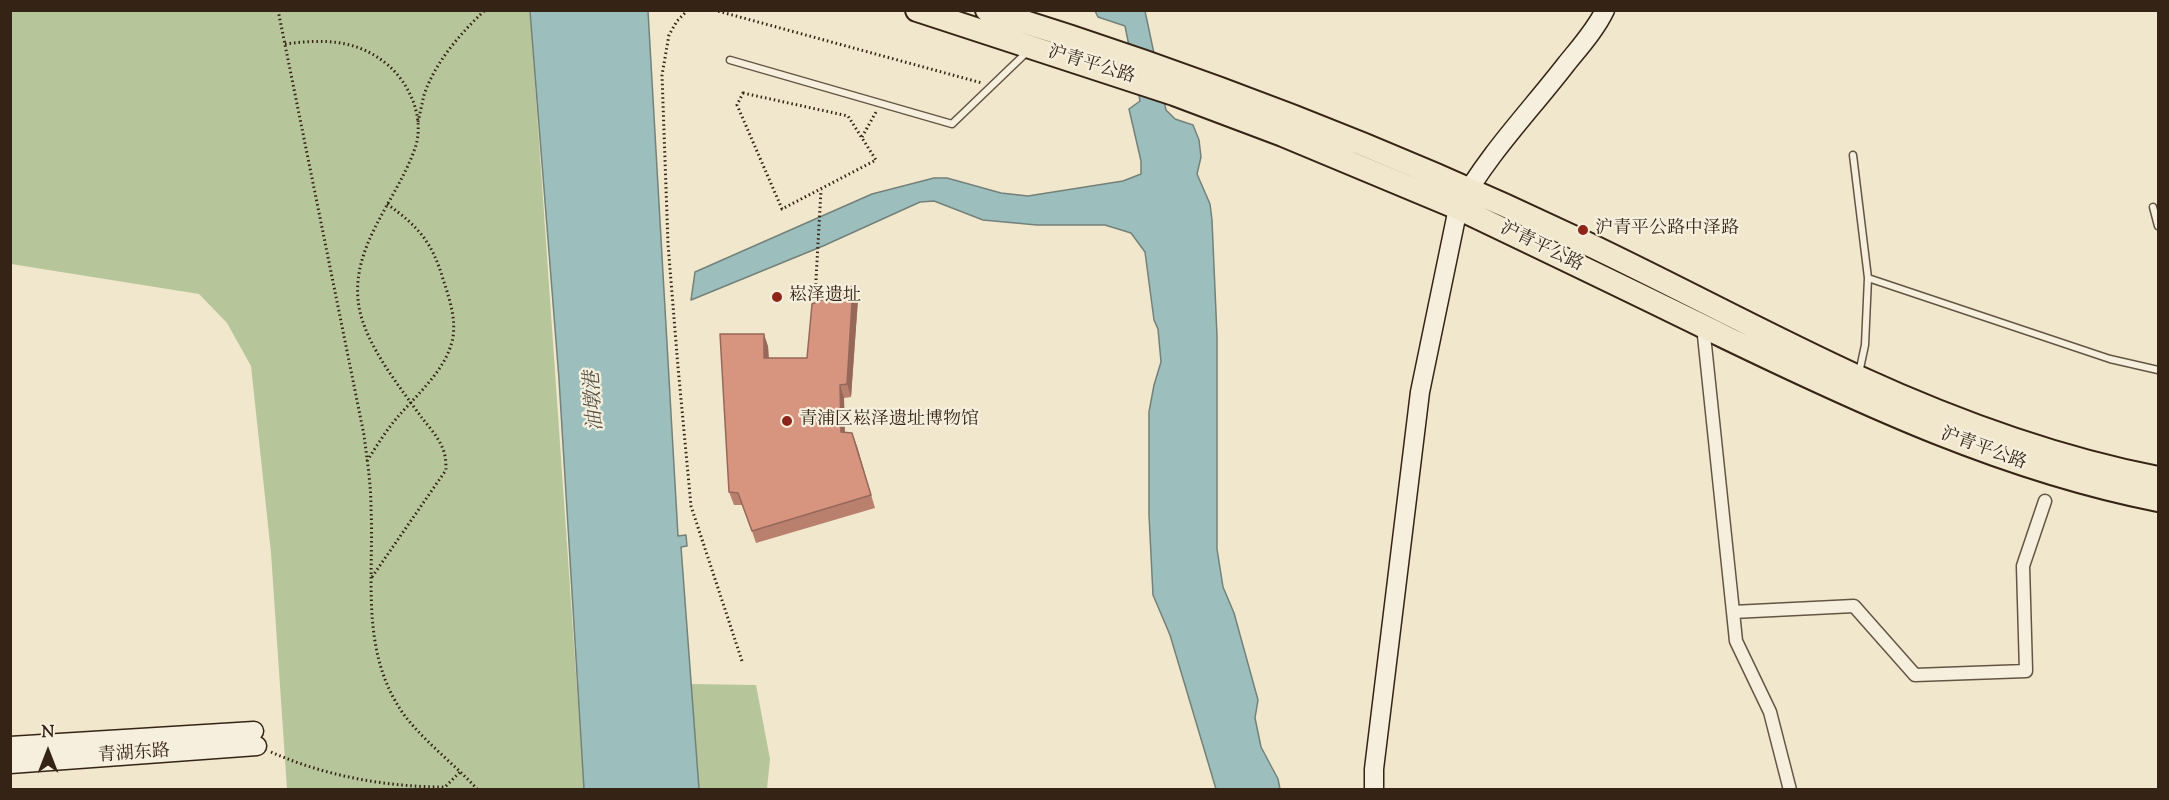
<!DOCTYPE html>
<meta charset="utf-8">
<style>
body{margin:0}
#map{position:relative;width:2169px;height:800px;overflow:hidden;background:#f1e7cc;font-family:"Sorts Mill Goudy",serif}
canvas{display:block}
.frame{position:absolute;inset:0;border:12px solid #352415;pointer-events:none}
.north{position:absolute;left:18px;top:722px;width:60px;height:60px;-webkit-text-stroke:4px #f6efde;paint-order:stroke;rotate:0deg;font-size:16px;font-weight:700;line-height:24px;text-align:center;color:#352415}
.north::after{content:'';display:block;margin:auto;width:21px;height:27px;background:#352415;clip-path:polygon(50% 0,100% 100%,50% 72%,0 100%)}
</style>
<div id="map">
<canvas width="2169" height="800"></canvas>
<div class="frame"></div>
<div class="north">N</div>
</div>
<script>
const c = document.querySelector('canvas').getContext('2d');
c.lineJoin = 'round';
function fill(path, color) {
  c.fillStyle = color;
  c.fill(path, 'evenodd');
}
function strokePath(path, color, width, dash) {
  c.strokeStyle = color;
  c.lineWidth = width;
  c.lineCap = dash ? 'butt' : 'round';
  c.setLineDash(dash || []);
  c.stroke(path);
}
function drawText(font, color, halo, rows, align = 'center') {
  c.font = font + ' "Sorts Mill Goudy","Noto Serif SC",serif';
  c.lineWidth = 4.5;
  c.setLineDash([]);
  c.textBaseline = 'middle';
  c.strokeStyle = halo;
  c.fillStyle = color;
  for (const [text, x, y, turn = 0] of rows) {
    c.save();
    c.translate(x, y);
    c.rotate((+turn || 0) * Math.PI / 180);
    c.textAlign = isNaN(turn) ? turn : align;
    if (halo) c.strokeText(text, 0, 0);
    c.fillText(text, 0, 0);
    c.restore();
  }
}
fill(new Path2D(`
 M10,11H530L584,789H287L271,553L251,366L227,323L199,294L11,264Z
 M691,684L756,685L770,759L767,789H699Z`), '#b6c69a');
const water = new Path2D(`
 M530,11H648L678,536L686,535L687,546L681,547L699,789H584L559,379Z
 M1095,11H1145L1166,110L1175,119L1193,125L1199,140L1201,157L1197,174L1210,204L1212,220L1217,336V549L1223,587L1234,613L1258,700L1255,718L1261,747L1278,779L1280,789H1216L1170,635L1153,595L1149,515V412L1154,385L1161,362L1158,329L1154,320L1145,252L1131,233L1105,225H1037L983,220L934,201L920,202L823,246L691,300L695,272L872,194L934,178H947L1001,193L1028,196L1123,181L1141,174V161L1129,109L1140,101L1125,26L1098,17Z`);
fill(water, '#9cbfbd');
strokePath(water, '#73817a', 1.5);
const lane = new Path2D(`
 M730,60L952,124L1027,52
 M1853,155L1868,278L1865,345L1859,373
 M2153,207L2158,226
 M1868,278L2110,359L2158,370`);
const street = new Path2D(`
 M1703,326L1733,612L1854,606L1915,675L2026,671L2023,566L2045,501
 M1733,612L1736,641L1770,712L1790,790`);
const secondary = new Path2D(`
 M10,746L254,731
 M10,764L257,746
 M1374,790V769L1420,392L1458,208C1487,155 1530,111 1567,63C1580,47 1596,29 1605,10`);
const highway = new Path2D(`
 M917,10L1174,94L1283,135L1458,208C1548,251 1638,294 1727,338C1866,405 2006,470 2158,500
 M987,10C1187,72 1384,147 1573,237C1669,282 1762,333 1858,377C1954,421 2055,458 2158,478`);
strokePath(lane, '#645543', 9);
strokePath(street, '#645543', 15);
strokePath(secondary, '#352415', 21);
strokePath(highway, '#352415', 26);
strokePath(new Path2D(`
 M278,10L364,435C367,459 371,484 371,508C374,573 361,644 397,704C415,735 453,762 478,790
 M688,10L677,21L669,35L662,75L668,244L678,367L691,506L742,661
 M714,10L982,83
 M285,44C324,39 357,39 388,65C411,85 426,121 414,151C395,203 349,248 359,307C366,346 400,387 422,418C430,428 440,439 444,452C446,458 446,465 446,470L372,577
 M743,93L848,116L876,160L782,209L737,105Z
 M418,122C420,113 422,104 424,95C435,62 461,33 485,10
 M862,137L876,112
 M815,298L821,190
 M367,461C376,447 385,432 396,419C416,395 447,370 453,337C456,318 449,297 443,279C432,242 418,226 387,204
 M271,752C325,776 386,787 445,787L460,772`), '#352415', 3, [1.5, 3]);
strokePath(lane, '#f6efde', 6);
strokePath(street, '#f6efde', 12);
strokePath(secondary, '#f6efde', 18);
strokePath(highway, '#f1e7cc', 22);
fill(new Path2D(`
 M853,286L858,299L851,397L844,398L845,433H852L875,508L756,543L743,505H734L729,492L768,346L769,358H807Z`), '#b9806e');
fill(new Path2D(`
 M853,286L858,299L851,397L847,384Z
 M764,334L768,346L769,371L764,358Z
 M840,385L844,398L845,445L841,432Z
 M852,433L857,446L875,508L871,495Z`), '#96685a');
const building = new Path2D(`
 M853,286L847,384L840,385L841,432L852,433L871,495L752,531L738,493L729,492L720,334H764V358H807L812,304Z`);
fill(building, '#d79580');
strokePath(building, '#96685a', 1.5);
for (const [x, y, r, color] of [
 [1583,230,6,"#8f2418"],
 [777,297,6,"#8f2418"],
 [787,421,6,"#8f2418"]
]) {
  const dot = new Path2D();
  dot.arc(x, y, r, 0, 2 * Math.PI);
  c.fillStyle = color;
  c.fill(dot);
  strokePath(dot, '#f6efde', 2);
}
drawText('18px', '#352415', '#f6efde', [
 ["沪青平公路",1091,66,17],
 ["沪青平公路",1541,248,26],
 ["沪青平公路",1983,450,20],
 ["青湖东路",134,755,-4]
]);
drawText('18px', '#352415', '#f6efde', [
 ["沪青平公路中泽路",1595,230],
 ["崧泽遗址",789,297],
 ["青浦区崧泽遗址博物馆",799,421]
], 'left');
drawText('italic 20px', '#545247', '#f6efde', [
 ["油墩港",596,401,-94]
]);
</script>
